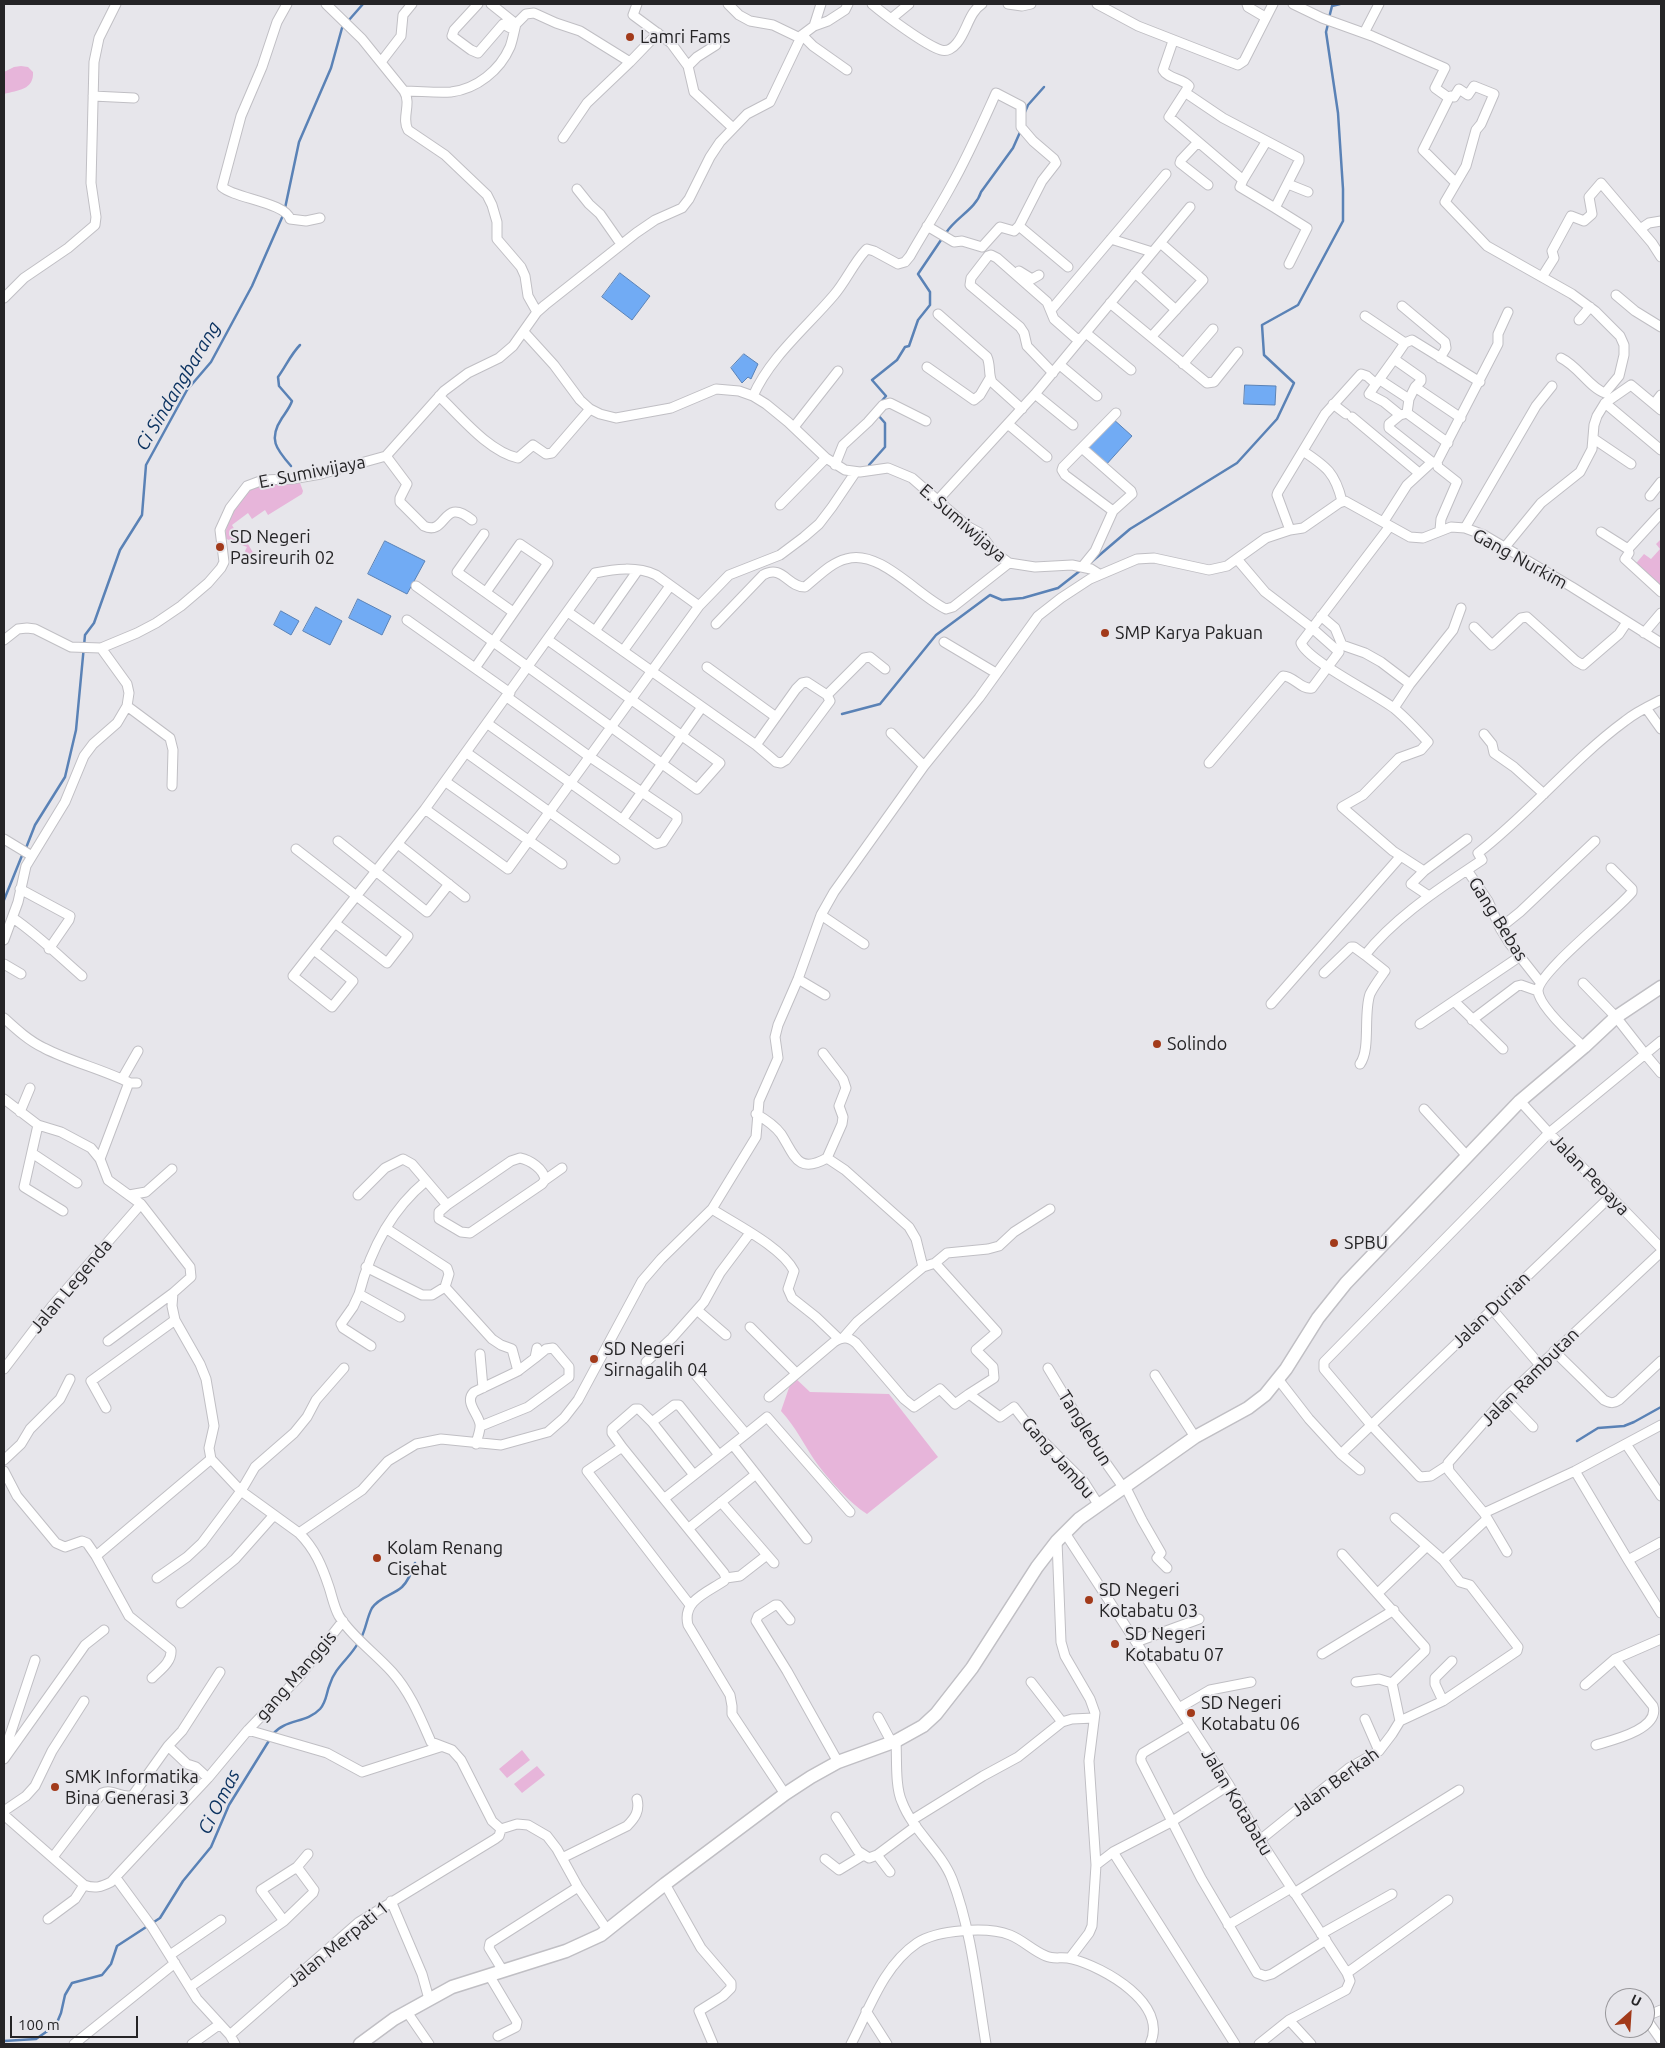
<!DOCTYPE html>
<style>
body{margin:0}
#map{position:relative;width:1665px;height:2048px;overflow:hidden;background:#e7e6eb;font-family:Ubuntu,sans-serif}
canvas{display:block}
.frame{position:absolute;inset:0;border:5px solid #252426;pointer-events:none}
.north{position:absolute;left:1605px;top:1988px;width:50px;height:50px;box-sizing:border-box;background:#e7e6eb;border:1px solid #99989c;border-radius:50%;rotate:26deg;font-size:14px;font-weight:700;line-height:20px;text-align:center;color:#252426}
.north::after{content:'';display:block;margin:auto;width:18px;height:22px;background:#a23a1a;clip-path:polygon(50% 0,100% 100%,50% 72%,0 100%)}
.scale{position:absolute;left:10px;top:2016px;width:128px;height:22px;box-sizing:border-box;border:2px solid #252426;border-top:0;padding-left:6px;font-size:15px;line-height:18px;white-space:nowrap;color:#252426;-webkit-text-stroke:4px #e7e6eb;paint-order:stroke}
</style>
<div id="map">
<canvas width="1665" height="2048"></canvas>
<div class="frame"></div>
<div class="north">U</div>
<div class="scale">100 m</div>
</div>
<script>
const c = document.querySelector('canvas').getContext('2d');
c.lineJoin = 'round';
function fill(path, color) {
  c.fillStyle = color;
  c.fill(path, 'evenodd');
}
function strokePath(path, color, width, dash) {
  c.strokeStyle = color;
  c.lineWidth = width;
  c.lineCap = dash ? 'butt' : 'round';
  c.setLineDash(dash || []);
  c.stroke(path);
}
function drawText(font, color, halo, rows, align = 'center') {
  c.font = font + ' Ubuntu,sans-serif';
  c.lineWidth = 4;
  c.setLineDash([]);
  c.textBaseline = 'middle';
  c.strokeStyle = halo;
  c.fillStyle = color;
  for (const [text, x, y, turn = 0] of rows) {
    c.save();
    c.translate(x, y);
    c.rotate((+turn || 0) * Math.PI / 180);
    c.textAlign = isNaN(turn) ? turn : align;
    if (halo) c.strokeText(text, 0, 0);
    c.fillText(text, 0, 0);
    c.restore();
  }
}
fill(new Path2D(`
 M21,66L28,67L33,72C34,90 18,90 4,94V72L14,67Z
 M300,483L303,491L302,494L268,515L265,510L252,519L248,513L232,525L241,541L245,539L255,556L250,559L245,551L247,547L224,538C229,518 238,491 261,485C273,482 288,484 300,483Z
 M1661,539V593L1632,568L1644,554L1651,559L1660,549L1656,544Z
 M793,1376L810,1392L889,1394L938,1457L867,1514C850,1503 830,1481 818,1465C805,1447 796,1427 781,1411Z
 M522,1750L530,1760L507,1778L499,1769Z
 M537,1766L545,1775L522,1793L514,1784Z`), '#e7b5da');
const water = new Path2D(`
 M620,273L650,296L632,320L602,297Z
 M744,354L758,364L751,379L748,377L742,383L731,368Z
 M1245,385L1276,386L1275,405L1244,404Z
 M1112,418L1132,436L1105,466L1085,448Z
 M385,541L425,561L407,594L368,574Z
 M358,599L391,616L382,635L349,618Z
 M316,607L342,621L330,645L303,631Z
 M281,611L299,621L291,635L274,625Z`);
fill(water, '#71abf4');
strokePath(water, '#5a82b6', 1);
strokePath(new Path2D(`
 M1329,18L1332,6L1340,4
 M1025,112L1028,105L1044,87
 M946,233C955,218 976,209 981,192L1013,148L1021,130
 M881,402L886,396L872,380L897,360L905,347L909,346L918,320L930,305V292L918,274L941,240
 M869,465L885,447V423L878,415
 M291,466C276,449 268,439 282,418C286,412 290,407 292,401L279,386L278,377C286,366 291,354 300,345
 M1089,564L1130,529L1237,463L1277,419L1294,383L1264,355L1262,325L1298,305L1343,221V189L1338,113L1326,32L1328,24
 M842,714L880,704L936,635L990,595L1002,600L1023,598L1058,588L1081,570
 M26,848L35,825L65,777L76,730L85,635L94,623L120,550L142,515L146,465L187,390L211,362L252,286L284,213L299,142L331,68L342,28L363,4
 M4,900L23,853
 M1577,1441L1598,1428L1624,1426L1634,1422L1661,1407
 M361,1638C366,1629 367,1617 372,1608C379,1597 393,1595 402,1587C409,1580 412,1572 415,1563
 M273,1734C285,1719 307,1723 320,1709C327,1701 326,1693 330,1684C335,1667 350,1658 358,1643
 M4,2041L36,2039L56,2025L61,2013L65,1995L72,1983L102,1975L111,1964L117,1946L160,1918L183,1881L211,1847L229,1805L270,1739`), '#5a82b6', 2.5);
const minor = new Path2D(`
 M287,4L277,22L262,67L241,116L222,187C234,198 286,203 290,219L306,221L320,218
 M326,4L362,39L404,91C412,104 401,118 408,130L445,155L487,195L492,205L497,222V239L521,267L525,276L528,296L537,312
 M478,4L454,30L452,36L471,50L478,53L503,24L514,30
 M491,4L516,24L526,14L534,13L556,23L580,31L630,62
 M637,4L633,15L671,43L688,66L694,92L733,128
 M728,4L739,15L750,21L773,25L800,38
 M872,4C885,15 925,45 941,50C947,52 953,48 957,43C967,31 969,12 982,4
 M1008,4L1022,6L1031,4
 M1097,4L1138,26L1238,65L1244,61L1273,4
 M1247,4L1248,7L1265,17
 M1293,4L1322,18L1372,36L1445,68L1435,88L1449,98L1423,150L1456,183
 M892,18L909,4
 M814,26L821,4
 M1364,33L1379,4
 M802,35L813,46L847,70
 M1173,41L1163,70C1168,79 1182,78 1189,86L1169,117L1243,180
 M381,62L401,36L403,15L412,4
 M688,66L697,57L716,45
 M404,91C419,91 436,93 451,92C477,89 500,70 510,47C513,39 514,31 516,24
 M1186,93L1223,118L1299,158V161L1275,208L1240,187L1243,180L1266,142
 M93,96L134,98
 M1449,98L1451,96L1454,97L1459,89L1468,95L1474,86L1494,94L1481,124L1476,130L1466,166L1445,202L1487,246L1572,294L1595,311L1620,336L1624,345V355L1619,376L1605,393C1590,388 1578,366 1561,358
 M563,138L587,103L630,62L658,33
 M1198,142L1181,160L1180,163L1208,185
 M1288,184L1308,192
 M577,189L589,204L600,214L621,244
 M1275,208L1307,228L1289,264
 M1019,226L1068,267
 M1640,229L1649,223L1661,221
 M1111,239L1152,252
 M1019,271L1032,279L1039,275
 M1135,273L1176,310
 M1542,277L1554,258L1552,251L1571,216L1584,221L1592,214L1589,197L1601,183L1652,243L1661,257
 M1616,295L1635,311L1661,327
 M4,298L24,278L68,248L95,225L96,217L91,183L94,62L99,38L116,4
 M1110,303L1207,383L1214,382L1238,352
 M1402,306L1445,342L1446,348L1440,358
 M1051,310L1166,174
 M938,314L987,357C991,366 988,374 992,382L1022,409
 M1365,316L1405,343
 M1579,320L1590,307
 M524,332L554,365L580,400L590,409L600,414L616,418L671,408L716,389L739,391L753,396L766,404L788,422L826,458L845,470L860,472L888,468L912,478L967,526L980,533L994,552L1009,563L1035,567L1072,565L1091,569L1099,574
 M1086,333L1131,370
 M1152,336L1203,280L1164,246
 M1394,359L1405,343L1412,340L1480,382
 M1183,364L1213,329
 M1060,365L1097,396
 M927,367L974,400L980,395L990,378
 M1053,373L1027,346L1024,333L1020,327L970,285L971,278L988,256L991,255L997,258L1047,302L1054,319L1079,341
 M1380,380L1409,399
 M1376,384L1369,394L1384,402L1400,415L1404,414
 M1035,394L1073,425
 M439,396C461,417 488,451 518,458L533,445L546,454L552,453L590,409
 M753,396C770,357 807,327 834,295C846,281 853,264 865,251L867,249L874,251L898,264L905,262L910,256C923,233 938,210 951,186C968,156 982,124 996,93L1021,106V127L1033,141L1054,159L1056,163L1042,181L1019,226L1014,231L1000,227L982,247L962,241L954,242L927,226
 M1605,403L1661,450
 M1333,404L1346,414
 M1654,404L1661,395
 M1407,413L1409,399L1415,387L1461,418
 M1407,413L1448,443
 M1400,415L1389,424V428L1432,462H1437
 M1352,417L1419,473
 M1008,424L1047,457
 M794,427L838,371
 M1594,439L1631,464
 M1082,448L1131,491L1132,494L1113,511L1095,551L1082,567
 M1303,451C1327,467 1335,473 1342,501
 M386,456L407,484L400,498V502L424,526C447,537 442,495 472,520
 M835,465L843,445L868,422L883,405L890,403L926,421
 M1650,496L1661,482
 M937,501L1035,394L1190,207
 M780,505L826,458
 M1113,511L1065,475L1062,470L1063,467L1116,413
 M1661,513L1628,549L1629,553L1625,559L1661,592
 M1384,521L1407,485L1432,462
 M1390,526L1301,643C1308,661 1376,694 1395,709C1407,719 1418,731 1428,742L1421,750L1399,758L1363,795L1342,807L1393,851L1424,871
 M1465,528L1536,406L1552,386
 M1290,530L1277,495L1278,492L1325,414L1361,374L1367,376L1376,384L1394,359L1421,378V381L1415,387
 M1440,530L1441,519L1457,482L1438,467L1437,462L1498,344V334L1508,312
 M1601,532L1628,549
 M484,534L457,572L513,612
 M1505,547L1541,503L1580,472L1592,449L1594,425L1597,416L1605,403L1631,385L1661,410
 M416,586L697,789L720,763L548,640
 M699,606L656,575C636,566 615,569 595,573L425,809L508,869L699,606L729,575L780,555L804,537L819,524L832,507L855,473
 M568,612L756,745
 M1321,616L1335,628L1342,645L1365,653L1381,662L1410,684
 M407,620L510,693
 M716,624L763,575C783,564 787,587 805,587C818,577 830,563 846,559C879,548 918,596 946,609L953,607L1009,563
 M1474,627L1492,645L1521,618L1527,617L1576,661L1583,665L1619,634L1627,622
 M595,631L638,570
 M1644,633L1661,613
 M4,640L18,629L27,628L35,629L71,647L101,648L137,633L156,623L181,606L208,583L221,568L224,562L220,530L230,508L247,486L263,480L292,479L321,474L386,456L444,391L468,373L499,358L513,346L537,312L545,305L636,233L655,220L682,208L689,199L710,157L720,142L747,114L770,102L802,35L814,26L828,21L845,10L848,4
 M944,642L996,673
 M623,651L670,586
 M707,667L776,717
 M475,668L548,563L520,544L486,592
 M807,682L827,695L830,701L786,760L781,763L776,762L756,745L796,689L802,683Z
 M827,695L864,658L870,657L885,669
 M127,706L170,738L173,750L172,786
 M1394,708L1410,684L1453,630L1461,608
 M1646,708L1661,729
 M488,724L656,844L663,842L677,821V816L590,757L507,697
 M891,733L924,766
 M1484,734L1492,744L1494,753L1514,767L1544,794
 M467,753L615,859
 M1209,763L1283,676C1294,676 1301,690 1312,688L1339,652L1312,628L1265,592L1237,559
 M446,782L562,864
 M622,820L702,707
 M4,839L32,856
 M338,841L427,912L449,884
 M398,844L465,897
 M296,849L408,936L387,963L335,923
 M20,889L70,916L69,920L49,949
 M1429,896L1411,884L1424,871L1467,839
 M821,915L864,944
 M13,918C38,935 59,956 82,976
 M1500,928L1520,912L1595,841
 M4,940L18,902L26,866L65,802L84,756L93,744L117,723L127,706L129,693L127,684L101,648
 M314,950L353,981L332,1007L293,976L425,809
 M4,964L21,974
 M1324,973L1351,947H1354L1365,955
 M798,979L825,995
 M1540,982L1510,944L1500,928L1488,901L1467,870L1482,860L1478,853C1530,813 1572,760 1625,721C1636,712 1649,706 1661,700
 M1583,983L1616,1017L1645,1054L1661,1073
 M1454,1001L1503,1049
 M1271,1004L1400,857
 M4,1018C16,1029 29,1041 44,1048C71,1062 102,1069 130,1083
 M1472,1020L1517,986L1521,985L1538,991
 M1420,1024L1519,957
 M1584,1047C1573,1037 1539,1006 1538,991C1538,972 1617,911 1632,892V889L1611,868
 M1360,1064C1371,1049 1363,1014 1370,994C1374,986 1380,978 1385,971L1365,955C1392,921 1431,894 1467,870
 M122,1079L138,1051
 M4,1099L38,1125L61,1132L91,1148L100,1159L108,1180L141,1204L190,1267L191,1277L173,1293L172,1306L175,1320L200,1364L206,1379L214,1426L209,1448L211,1459L241,1491L299,1533C315,1549 322,1566 329,1587C332,1596 334,1607 339,1616C352,1637 375,1653 392,1672C410,1692 420,1717 431,1742L452,1750L461,1760L492,1821L501,1829L517,1824L528,1825L547,1836L557,1849L578,1887L608,1931
 M1520,1101L1549,1133L1661,1248
 M1424,1109L1467,1156
 M20,1112L30,1088
 M756,1114C765,1119 775,1126 781,1134C794,1154 797,1175 827,1158L842,1124L843,1117L839,1106L846,1088L843,1079L823,1053
 M38,1125L24,1187L63,1211
 M32,1153L77,1183
 M520,1158C530,1160 544,1169 545,1180L542,1184L470,1233L461,1232L439,1219V1212L447,1205L511,1161Z
 M827,1158L845,1170L909,1227L916,1239L923,1267
 M100,1159L128,1085L130,1083H137
 M545,1180L562,1168
 M129,1195L146,1192L172,1169
 M358,1195L385,1168L403,1159L412,1164L447,1205
 M712,1209C735,1224 782,1247 794,1271L788,1289L792,1298L816,1317L839,1339
 M935,1263L997,1332L976,1350L993,1367L994,1378L969,1394L1000,1417L1014,1407L1032,1430L1084,1482L1098,1504
 M366,1267L422,1295H432L445,1287L449,1274L447,1268L387,1229
 M445,1287L492,1339L501,1345L512,1349L518,1371L474,1392C464,1402 478,1413 480,1424C481,1430 477,1438 476,1444
 M359,1294L353,1307L341,1324L343,1328L371,1346
 M1492,1309L1539,1364
 M697,1310L726,1335
 M400,1317L359,1294C370,1251 391,1210 426,1181
 M750,1327L796,1373
 M843,1338L857,1322L923,1267L935,1263L947,1253L988,1249L999,1246L1014,1232L1050,1209
 M108,1341L173,1293
 M1554,1351L1604,1400C1610,1403 1613,1404 1619,1400L1661,1361
 M480,1354L483,1388
 M646,1362L672,1338L704,1302L720,1273L750,1233
 M1048,1368L1101,1456L1123,1487
 M4,1369L52,1306L141,1204
 M518,1371L535,1358L537,1348
 M1155,1375L1195,1437
 M1278,1379L1309,1419L1341,1454
 M769,1397L834,1342C842,1337 848,1336 856,1343L904,1399L914,1407L940,1389L955,1404L969,1394
 M1505,1398L1533,1427
 M106,1408L91,1381L175,1320
 M652,1422L674,1405H679L719,1455
 M481,1426L528,1407L569,1377V1367L553,1348L546,1349L535,1358
 M746,1434L767,1417L850,1512
 M1626,1444L1661,1496
 M733,1445L807,1539
 M622,1447L587,1471L690,1605
 M4,1460L21,1444L30,1429L60,1399L70,1379
 M1448,1465L1431,1476L1420,1477L1372,1426L1324,1369V1362L1549,1133L1661,1041
 M1360,1470L1341,1454L1611,1196
 M4,1471L17,1496L56,1543L65,1547L82,1541L87,1543L96,1556L129,1616L171,1650C172,1662 160,1670 152,1678
 M1575,1471L1628,1560L1661,1613
 M694,1475L652,1422L639,1409H635L612,1429V1433L622,1447L724,1573L726,1578L724,1581C706,1593 682,1601 688,1625L730,1695L732,1706V1714L785,1794
 M1125,1486L1142,1520L1161,1553L1157,1558L1167,1568
 M665,1498L746,1434L695,1374
 M721,1502L774,1563
 M1484,1513L1575,1471L1661,1425
 M1395,1518L1443,1560L1460,1582L1470,1585L1518,1647L1517,1651L1443,1701L1400,1721
 M689,1528L756,1474
 M299,1533L362,1490L388,1461L416,1444L441,1439L501,1445L548,1432L564,1418L578,1400L642,1281L661,1259L712,1209L756,1137L759,1101L778,1058L775,1037L778,1025L798,979L821,915L834,892L924,766L979,698L1038,616L1061,598L1090,579L1137,559L1154,558L1209,570L1227,566L1266,538L1290,530L1303,528L1339,503L1345,501L1410,537L1423,538L1451,527L1465,528L1484,535L1572,587L1661,643
 M1065,1533L1229,1785L1260,1840L1347,1973L1350,1981L1346,1990L1289,2020L1311,2044
 M1057,1541L1061,1642L1065,1656L1090,1699L1095,1713L1089,1761L1096,1865L1092,1926L1089,1933L1070,1958
 M1507,1552L1484,1513L1449,1471L1448,1463L1505,1398L1661,1252
 M96,1556L211,1459
 M1443,1560L1487,1519
 M1628,1560L1661,1542
 M157,1578L187,1557L202,1543L241,1491L255,1467L294,1433L307,1417L316,1400L344,1368
 M726,1578L740,1576L767,1555
 M1378,1593L1427,1546
 M181,1603L235,1559L274,1515
 M790,1620L778,1605H775L758,1616L756,1621L787,1671L838,1762
 M1136,1642L1199,1619
 M1322,1654L1394,1610
 M1031,1682L1062,1722
 M1356,1682L1379,1679L1392,1683
 M1585,1685L1615,1659L1661,1639
 M1443,1701L1435,1684V1678L1452,1661
 M1179,1708L1210,1690L1251,1682
 M878,1717L892,1743
 M1365,1719L1379,1751
 M1190,1725L1143,1753L1141,1757V1761L1201,1878L1257,1973L1265,1976L1272,1974L1326,1940
 M248,1730L327,1753L362,1772L440,1747
 M896,1741C897,1759 895,1787 902,1802C913,1831 941,1851 952,1879C972,1931 977,1990 986,2044
 M1596,1745C1613,1740 1660,1729 1653,1706L1615,1659
 M4,1753L35,1660
 M4,1759L78,1655L85,1645L104,1630
 M208,1778L196,1767L187,1764L168,1746L182,1731L220,1672
 M4,1811L26,1796L35,1786L52,1751L84,1701
 M4,1815L84,1885C95,1889 101,1887 111,1882L208,1778L248,1730L298,1678L343,1621
 M836,1817L858,1851L869,1858L877,1855L916,1826
 M912,1820L983,1776L1018,1757L1062,1722L1072,1719L1094,1718
 M1260,1840L1349,1768L1379,1751L1392,1734L1400,1721L1392,1683L1425,1651V1647L1342,1554
 M1113,1852L1235,2044
 M877,1855L890,1872
 M53,1857L102,1793C113,1788 123,1800 133,1795L168,1746
 M562,1858L627,1826C635,1818 640,1811 637,1799
 M825,1859L839,1870L862,1856
 M1096,1865L1113,1852L1171,1822L1229,1785
 M116,1878L152,1927L197,1999L230,2035L235,2044
 M665,1884L701,1948L731,1983V1988L723,1996L699,2011L713,2044
 M1294,1893L1459,1790
 M391,1901L422,1974L429,1999
 M48,1919L75,1899L84,1885
 M284,1921L261,1890L297,1867L308,1854
 M1228,1925L1291,1888
 M1321,1934L1392,1894
 M170,1955L221,1920
 M503,1971L489,1948L490,1943L578,1887
 M1347,1973L1448,1900
 M489,1975L517,2022L516,2027L498,2036
 M190,1987L284,1921L313,1893L314,1890L297,1867
 M1661,2010L1649,2015L1647,2020L1661,2040
 M866,2011L887,2044
 M407,2012L429,2044
 M230,2035L359,1922L495,1839L499,1836L501,1829
 M74,2044L175,1963
 M192,2044L220,2024
 M851,2044C869,2010 883,1966 917,1943C937,1930 987,1926 1010,1935C1023,1940 1033,1951 1046,1956C1054,1960 1063,1956 1072,1959C1104,1967 1169,2004 1150,2044
 M1259,2044L1289,2020`);
const secondary = new Path2D(`
 M360,2044L394,2019L452,1987L566,1951L601,1935L665,1884L785,1794L811,1777L838,1762L896,1741L923,1726L936,1714L972,1668L1037,1567L1057,1541L1079,1519L1195,1437L1248,1408L1265,1395L1286,1369L1318,1318L1346,1283L1520,1101L1584,1047L1616,1017L1661,987`);
strokePath(minor, '#c0bfc4', 11);
strokePath(secondary, '#c0bfc4', 15);
strokePath(minor, '#fff', 9);
strokePath(secondary, '#fff', 12);
for (const [x, y, r, color] of [
 [630,37,5,"#a23a1a"],
 [220,547,5,"#a23a1a"],
 [1105,633,5,"#a23a1a"],
 [1157,1044,5,"#a23a1a"],
 [1334,1243,5,"#a23a1a"],
 [594,1359,5,"#a23a1a"],
 [377,1558,5,"#a23a1a"],
 [1089,1600,5,"#a23a1a"],
 [1115,1644,5,"#a23a1a"],
 [1191,1713,5,"#a23a1a"],
 [55,1787,5,"#a23a1a"]
]) {
  const dot = new Path2D();
  dot.arc(x, y, r, 0, 2 * Math.PI);
  c.fillStyle = color;
  c.fill(dot);
  strokePath(dot, '#e7e6eb', 2);
}
drawText('18px', '#252426', '#e7e6eb', [
 ["Lamri Fams",640,37],
 ["SD Negeri",230,537],
 ["Pasireurih 02",230,558],
 ["SMP Karya Pakuan",1115,633],
 ["Solindo",1167,1044],
 ["SPBU",1344,1243],
 ["SD Negeri",604,1349],
 ["Sirnagalih 04",604,1370],
 ["Kolam Renang",387,1548],
 ["Cisehat",387,1569],
 ["SD Negeri",1099,1590],
 ["Kotabatu 03",1099,1611],
 ["SD Negeri",1125,1634],
 ["Kotabatu 07",1125,1655],
 ["SD Negeri",1201,1703],
 ["Kotabatu 06",1201,1724],
 ["SMK Informatika",65,1777],
 ["Bina Generasi 3",65,1798]
], 'left');
drawText('18px', '#252426', '#e7e6eb', [
 ["E. Sumiwijaya",312,472,-11],
 ["E. Sumiwijaya",963,523,41],
 ["Gang Nurkim",1520,559,29],
 ["Gang Bebas",1498,919,58],
 ["Jalan Pepaya",1590,1175,46],
 ["Jalan Legenda",71,1286,-50],
 ["Jalan Durian",1491,1310,-44],
 ["Jalan Rambutan",1530,1377,-45],
 ["Tanglebun",1085,1428,58],
 ["Gang Jambu",1058,1458,49],
 ["gang Manggis",296,1676,-49],
 ["Jalan Berkah",1335,1782,-36],
 ["Jalan Kotabatu",1237,1802,59],
 ["Jalan Merpati 1",338,1944,-39]
]);
drawText('italic 19px', '#0c3361', '#e7e6eb', [
 ["Ci Sindangbarang",178,386,-59],
 ["Ci Omas",219,1802,-63]
]);
</script>
